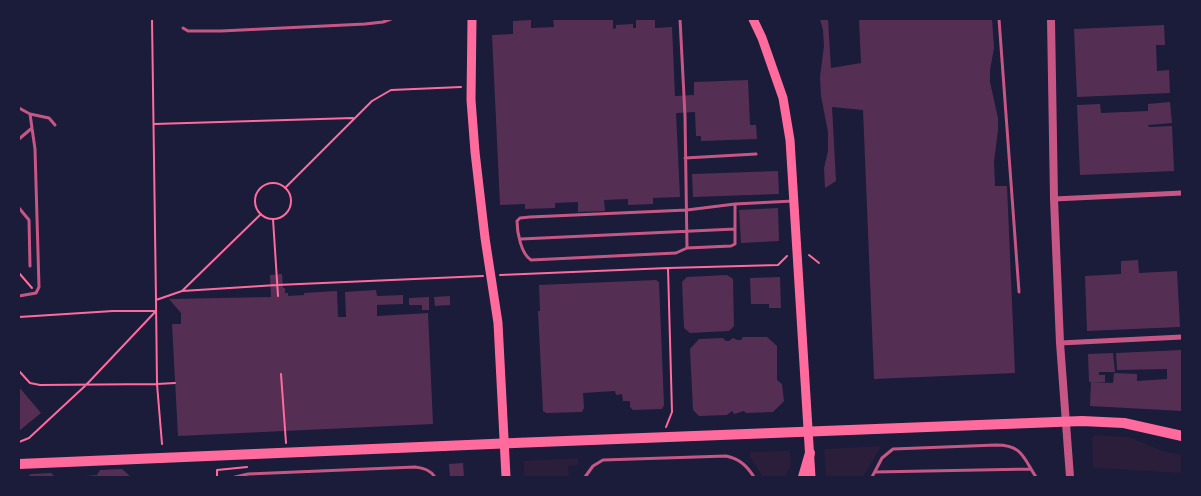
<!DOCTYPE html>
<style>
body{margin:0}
#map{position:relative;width:1201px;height:496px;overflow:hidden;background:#1b1b3a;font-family:"Fira Sans",sans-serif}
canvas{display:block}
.frame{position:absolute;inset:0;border:20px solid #1b1b3a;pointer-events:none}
</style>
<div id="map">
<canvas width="1201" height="496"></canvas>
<div class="frame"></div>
</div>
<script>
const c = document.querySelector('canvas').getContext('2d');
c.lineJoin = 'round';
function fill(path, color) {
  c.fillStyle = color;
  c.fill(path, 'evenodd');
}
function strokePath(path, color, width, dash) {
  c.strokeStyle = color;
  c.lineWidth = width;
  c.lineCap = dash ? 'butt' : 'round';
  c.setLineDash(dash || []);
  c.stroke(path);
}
fill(new Path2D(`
 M1096,435L1129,437L1163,451L1182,455V473L1093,468L1092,437Z
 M881,446L863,477H826L824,449Z
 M789,451C793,460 790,469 785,477H763L750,457V452Z
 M578,458V465L568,466L569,476L524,477V461Z`), '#2a1e3b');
fill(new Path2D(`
 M553,19H613V29L616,28V25L633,24V28H636V19H655V28L672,27L675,96L694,95V82L748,80L750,125H756L757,139L701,141V136H696L695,112L676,113L680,197L653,198V204L628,205V199L604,200L605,211L578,212V202L555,203V208L525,209V204L500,205L492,35L513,34V21L531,20V28L554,27Z
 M820,19H828L831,68L861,63L859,19H992L994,48L990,70V82L998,118V130L994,162L995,186H1007L1015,373L874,379L863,110L832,107L836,181L825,188L824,168L828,151V132L821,96L820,77L824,46L823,30Z
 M1164,25L1165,45H1156L1157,71L1169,70L1170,93L1077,97L1074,29Z
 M1170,102L1172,123L1148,125L1149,127L1172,126L1174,171L1080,175L1077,105L1100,104L1101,113L1148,111V104Z
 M778,171L779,194L693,197L692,174Z
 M778,208L779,241L741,243L739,210Z
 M1138,260L1139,273L1177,271L1180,327L1087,331L1085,276L1121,274V261Z
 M282,274L283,288H285V293H288V296L304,295V293L337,291L338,317H346L345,292L376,290L377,296L403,295V304L377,305V316L428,313L433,424L178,436L172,324H181V313L169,299L271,297L270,275Z
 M727,275L733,279L734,326L729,331L690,333L684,328L682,282L687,277Z
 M780,277L781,308H769V304H751L750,278Z
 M656,280L659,282L664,405L662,409L633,410L630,407V401H623L622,394L616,395L615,391L583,393L584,408L582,412L546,413L543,411L538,311H540L539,285Z
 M450,296V305L435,306L434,297Z
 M429,297V310H422V305H409V298Z
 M743,337H767L777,346V380L782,384L784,401L773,412L746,413L744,411L734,414L732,411L727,415L699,416L693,410L690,349L699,339L723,338L726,341H729L733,338L737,340H741Z
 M1182,350V411L1090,406L1091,382L1113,383L1114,373L1137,374V381L1167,379V369L1117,370L1116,353Z
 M1113,353L1115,372H1099V375H1105V382H1089L1088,354Z
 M19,387L41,413L19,431Z
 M463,463L464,477H450L449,464Z
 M122,469L131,477H85V476L97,475L100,470Z
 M51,473L55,477H27L31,474Z`), '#542f53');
strokePath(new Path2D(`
 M152,19L156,300
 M154,124L353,118
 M255 201a18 18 0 1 1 36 0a18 18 0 1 1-36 0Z
 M285,188L372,101L391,90L461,87
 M273,219L278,296
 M809,255L819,263
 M19,273L32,288
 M500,275L668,268L778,265L787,256
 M182,291L261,214
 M19,317L113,311H156
 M19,371L30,383L40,385L157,384L175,383
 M281,374L286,443
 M666,427L672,412L668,268
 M19,442L29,438L86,385L156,311
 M162,444L157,384L156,300L182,291L277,285L483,276
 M217,477V470L247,467`), '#ff6b9d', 2);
strokePath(new Path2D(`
 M680,19L685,116L687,248
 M999,19L1019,292
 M183,28L188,31H221L365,24L383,22L391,19
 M19,108L30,114L49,118L55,125
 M19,139L32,128
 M685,158L756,154
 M735,204V244L731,246L687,248L676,253L531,260C521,254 517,232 517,221L520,218L530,217L687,210L735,204L793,201
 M19,208L29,220L30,266
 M521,239L735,229
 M19,296L36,293L39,287L35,149L30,114
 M875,472L1031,469
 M235,477L248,474L415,467C424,468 430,470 435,477
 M585,477L593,466L603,460L726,456C740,459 747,466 754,477
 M872,477L882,458L893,449L996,445C1022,445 1023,457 1036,477`), '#c65784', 3);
strokePath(new Path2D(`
 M1054,199L1182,193
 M1060,343L1182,337`), '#c65784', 5);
strokePath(new Path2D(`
 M1051,19L1054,199L1060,343L1070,477`), '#c65784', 8);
strokePath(new Path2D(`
 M472,19L471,100L475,152L485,238L498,323L506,477
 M753,19L762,38L783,98L790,140L811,477`), '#ff6b9d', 9);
strokePath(new Path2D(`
 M19,464C373,449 728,433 1082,421L1124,423L1182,436
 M803,477L810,453`), '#ff6b9d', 10);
</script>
